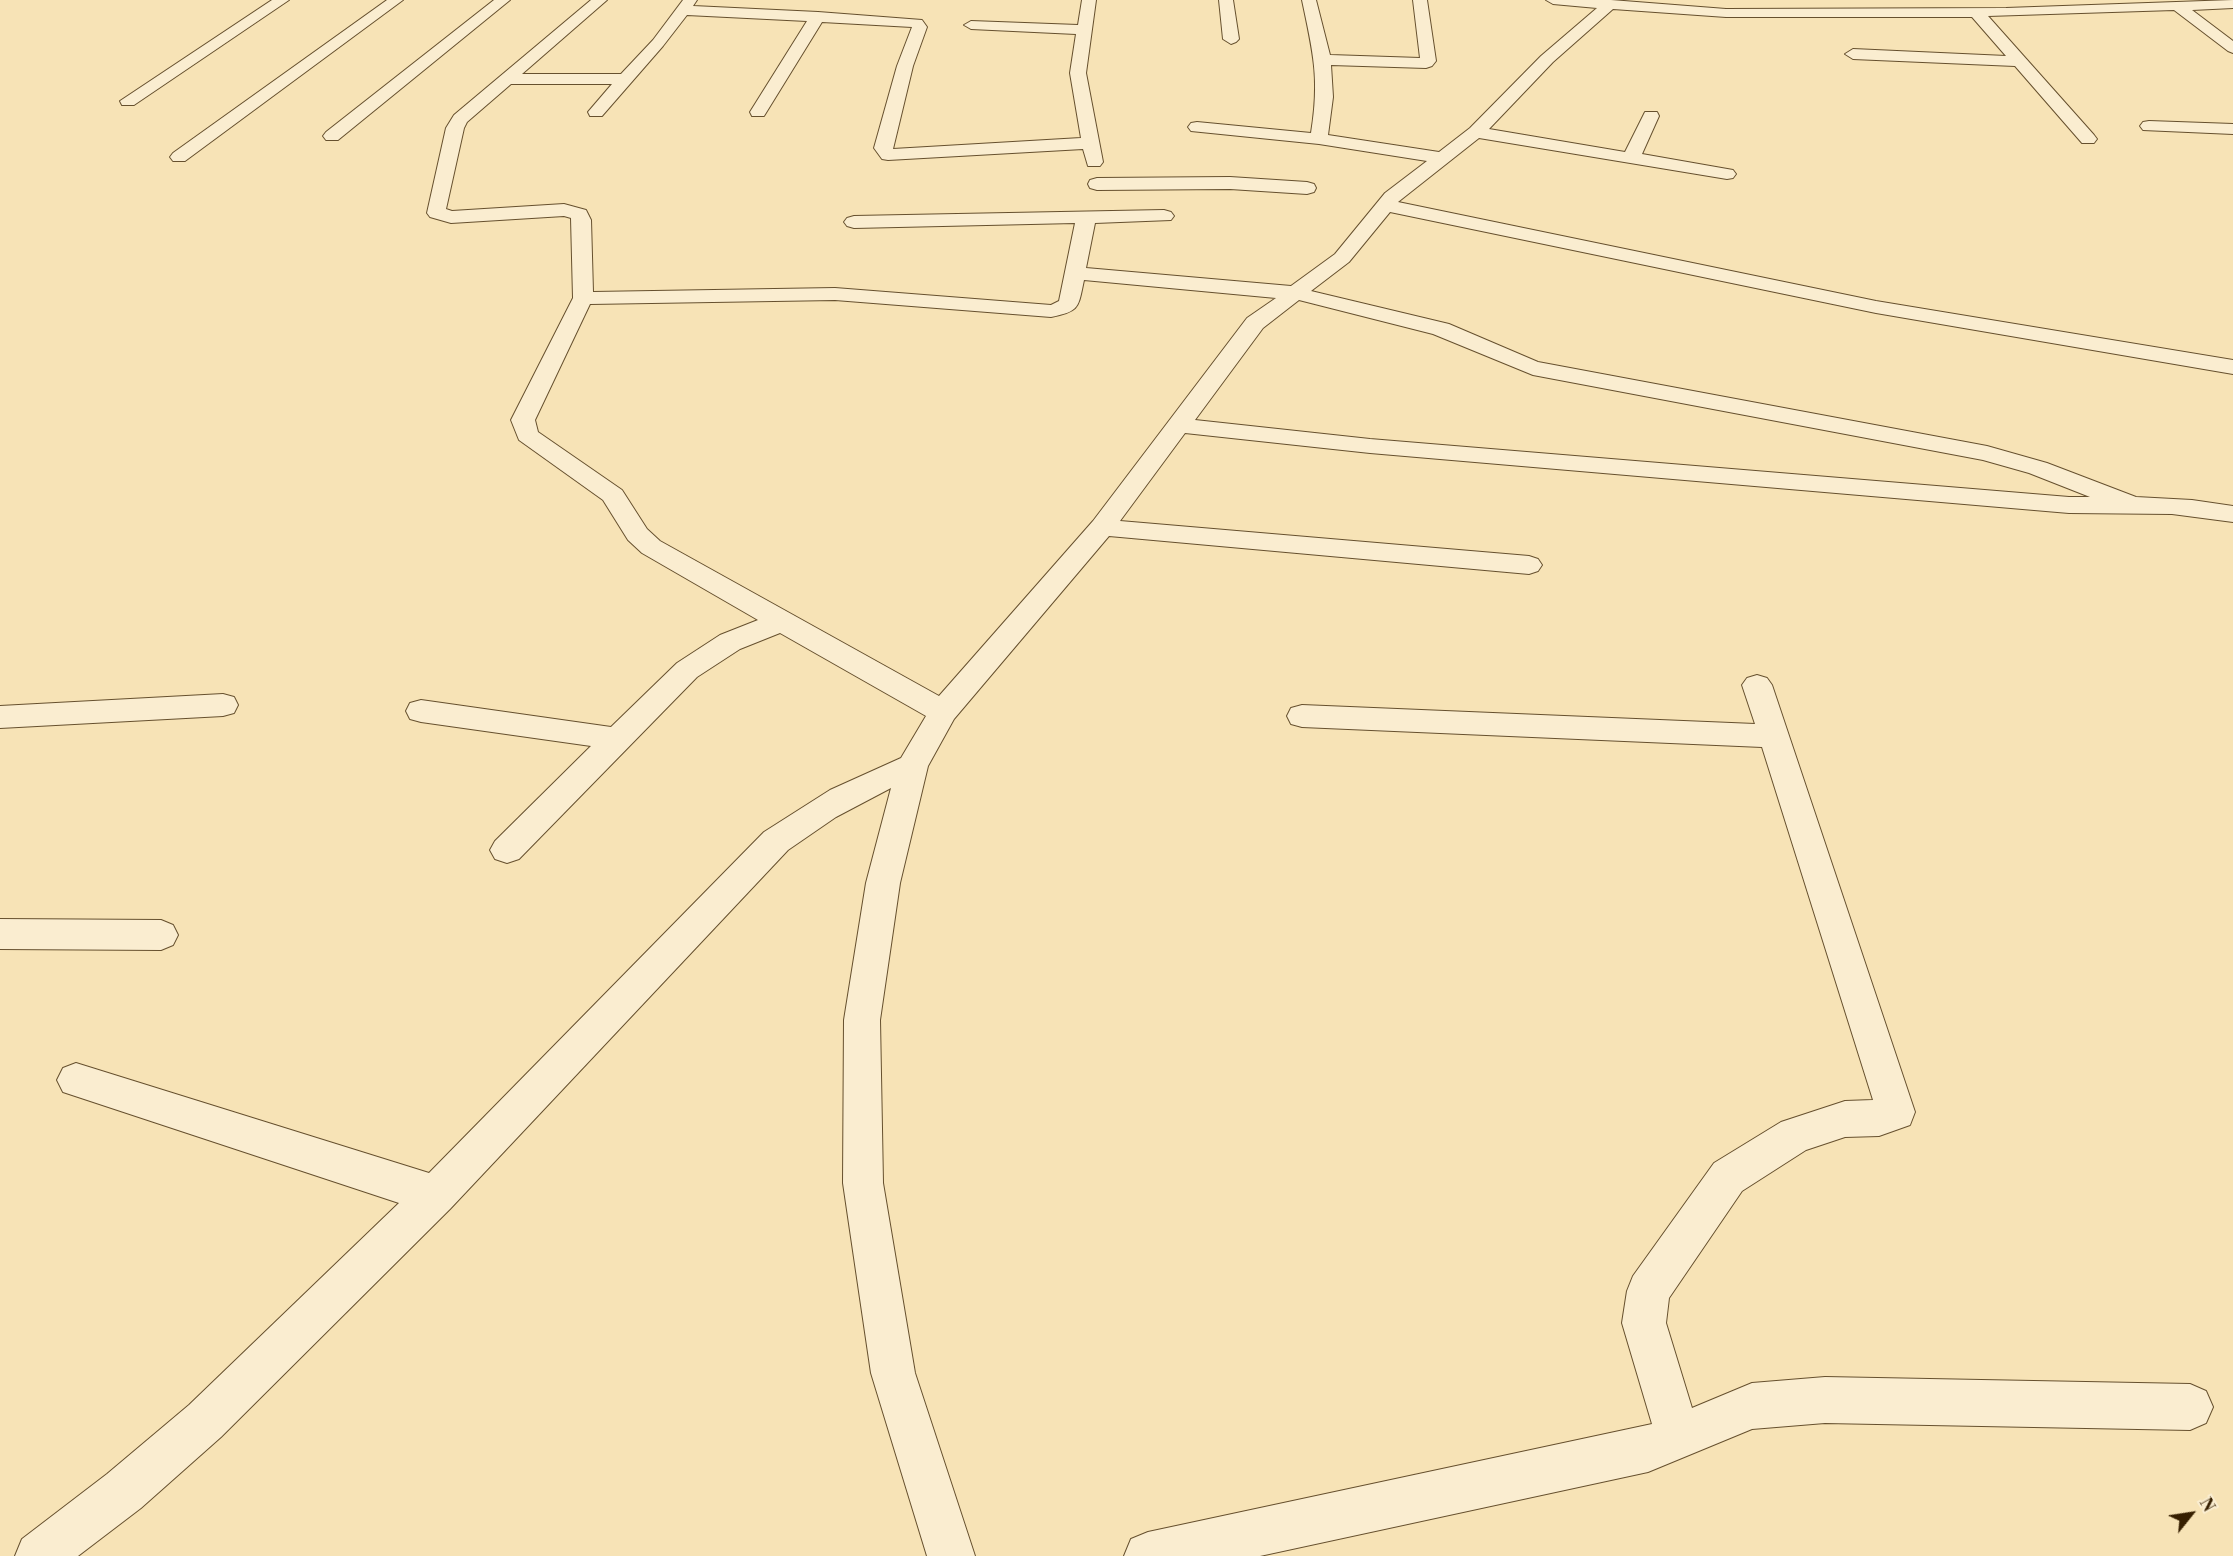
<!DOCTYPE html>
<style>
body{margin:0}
#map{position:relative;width:2233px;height:1556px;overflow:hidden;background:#f7e3b6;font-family:"Libre Bodoni",serif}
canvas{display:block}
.north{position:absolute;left:2161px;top:1484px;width:60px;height:60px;-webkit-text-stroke:4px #faedd0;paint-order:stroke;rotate:60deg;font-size:16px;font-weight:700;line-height:24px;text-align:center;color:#361f00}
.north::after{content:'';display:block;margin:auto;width:21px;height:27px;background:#361f00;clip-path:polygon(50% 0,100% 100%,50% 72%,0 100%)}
</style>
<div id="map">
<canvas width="2233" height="1556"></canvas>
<div class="north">N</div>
</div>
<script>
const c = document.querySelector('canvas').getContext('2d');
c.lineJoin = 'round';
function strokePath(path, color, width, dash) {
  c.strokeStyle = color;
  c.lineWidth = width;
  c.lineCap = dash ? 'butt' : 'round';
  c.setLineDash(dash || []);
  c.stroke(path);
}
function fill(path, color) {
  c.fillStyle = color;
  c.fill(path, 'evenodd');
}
const street = new Path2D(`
 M272,0H289L134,105H122L120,101Z
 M387,0H403L185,161H173L170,157L173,153Z
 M494,0H510L338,140H326L323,136L326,132Z
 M591,0H607L522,74H621L653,40L683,0H697L693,6L818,12L922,20L927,27L913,66L893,149L1081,138L1070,73L1076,34L971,29L964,25L971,21L1078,25L1082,0H1096L1086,73L1103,162L1100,166H1088L1083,149L888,160L882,159L874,148L897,66L912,27L822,22L764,116H752L750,112L807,21L687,15L663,46L602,116H590L588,112L612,84H511L467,122L464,128L446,209L452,211L564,204L586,210L591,220L593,292L835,288L1051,305L1059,301L1075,223L854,228L847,226L844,222L847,218L854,216L1164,210L1171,212L1174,216L1171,220L1095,223L1086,268L1291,286L1335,254L1385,193L1427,161L1319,144L1191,131L1188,127L1191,123L1197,122L1311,133C1320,79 1313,52 1302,0H1316L1330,55L1420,58L1413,0H1427L1436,61L1432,66L1426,68L1331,65L1333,97L1328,135L1439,152L1470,128L1541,56L1597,8L1553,4L1546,0H1611L1726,9L2006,8L2233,0V8L2192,10L2233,41V53L2228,51L2174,10L1988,16L2094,135L2097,139L2094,143H2082L2015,66L1853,59L1845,54L1853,49L2006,56L1972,17H1726L1613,9L1553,62L1489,129L1625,152L1645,112H1657L1659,116L1642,154L1733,170L1736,174L1733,178L1727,179L1479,138L1398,202L1876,301L2233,360V374L1876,313L1390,212L1349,262L1311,291L1449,324L1538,362L1987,446L2047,463L2136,497L2192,500L2233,506V522L2172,514L2069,513L1370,453L1185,433L1120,521L1529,556L1538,559L1542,565L1538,571L1529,574L1109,536L954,719L928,766L900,883L880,1020L883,1183L915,1373L975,1556H927L871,1373L843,1183L844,1020L866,883L891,788L836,817L788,850L450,1209L221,1437L141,1508L78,1556H15L22,1539L107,1474L189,1405L399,1203L63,1092L57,1080L63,1068L76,1063L429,1173L764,832L830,790L901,758L926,716L780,633L740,649L697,677L519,859L507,863L495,859L490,850L495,841L591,746L421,722L410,719L406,711L410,703L421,700L611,727L677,663L720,635L758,620L642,553L628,540L603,500L519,440L511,420L573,298L571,218L564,216L451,223L430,217L427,213L446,128L454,115ZM1084,280L1276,298L1247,318L1093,521L939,696L660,541L647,529L622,490L538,432L535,420L590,304L835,300L1051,317C1080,311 1078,308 1084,280ZM1299,300L1433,334L1533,375L1983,460L2029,473L2090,497H2069L1370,439L1195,420L1263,328Z
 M1219,0H1233L1239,39L1236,42L1231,44L1223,39Z
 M2149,121L2233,124V134L2143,130L2140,126L2143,122Z
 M1230,177L1307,182L1314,184L1316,188L1314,192L1307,194L1230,189L1097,190L1090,188L1088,184L1090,180L1097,178Z
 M1757,675L1767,678L1772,685L1915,1112L1910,1125L1879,1136L1845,1137L1806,1150L1742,1191L1669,1298L1666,1323L1692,1408L1752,1383L1825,1377L2190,1384L2206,1391L2213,1407L2206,1423L2190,1430L1825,1423L1752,1429L1648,1472L1260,1556H1124L1131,1539L1148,1532L1652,1424L1622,1323L1627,1291L1633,1276L1714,1163L1781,1122L1845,1101L1873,1100L1762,747L1302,727L1291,724L1287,716L1291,708L1302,705L1755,724L1742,685L1747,678Z
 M223,694L234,697L238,705L234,713L223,716L0,728V706Z
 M0,919L161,920L173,925L178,935L173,945L161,950L0,949Z`);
strokePath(street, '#66502e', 2);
fill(street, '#faedd0');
</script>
